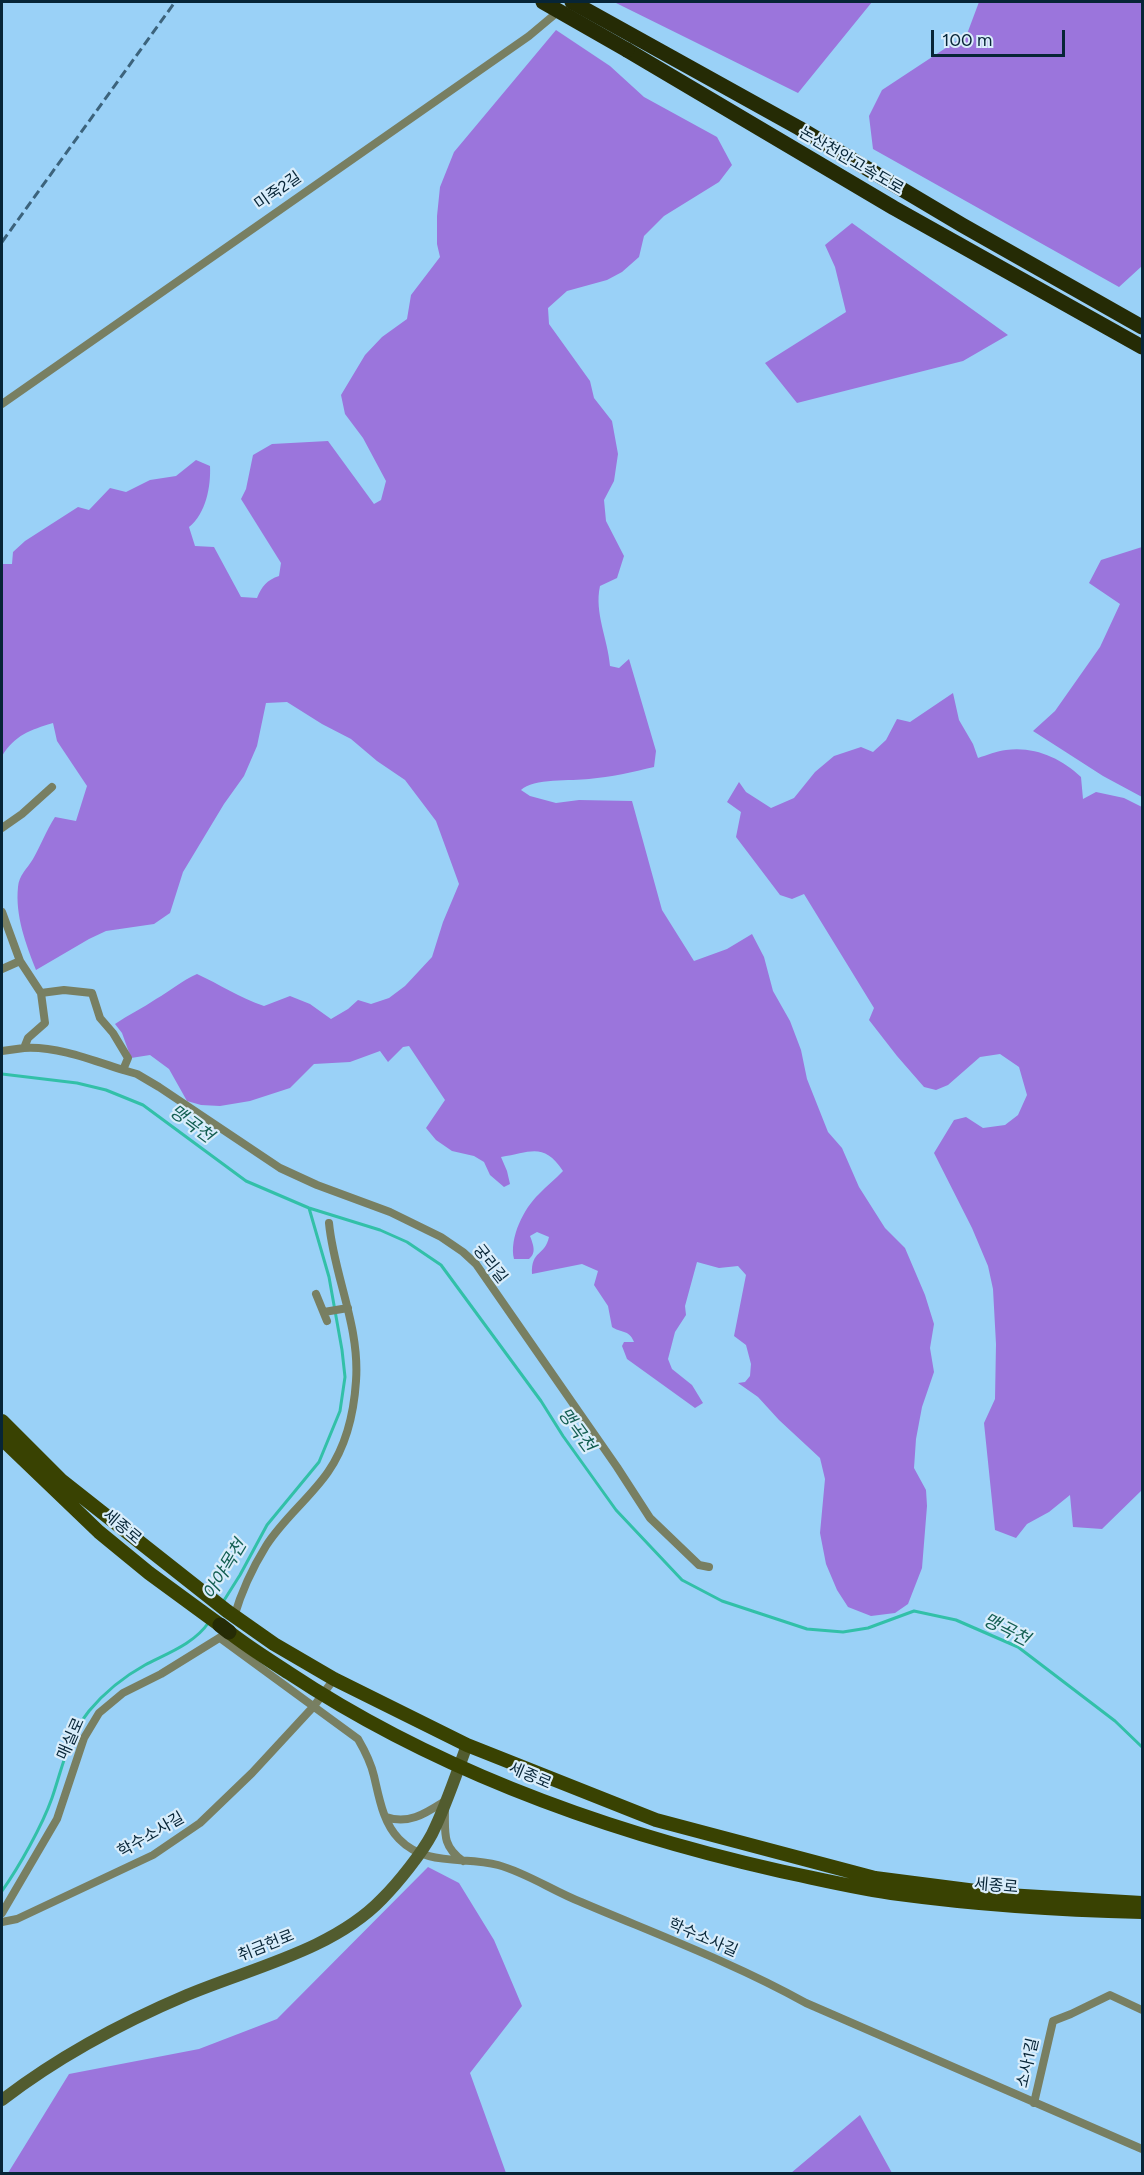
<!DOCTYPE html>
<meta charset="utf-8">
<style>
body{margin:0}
#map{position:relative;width:1144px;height:2175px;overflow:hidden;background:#9ad1f7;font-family:Figtree,sans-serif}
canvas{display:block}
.frame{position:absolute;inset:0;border:3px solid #072537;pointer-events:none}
.scale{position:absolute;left:931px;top:30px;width:134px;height:27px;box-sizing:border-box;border:3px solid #072537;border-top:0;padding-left:8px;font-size:18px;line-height:21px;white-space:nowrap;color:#072537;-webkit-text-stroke:4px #d9edfb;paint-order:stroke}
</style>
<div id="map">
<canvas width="1144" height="2175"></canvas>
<div class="frame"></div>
<div class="scale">100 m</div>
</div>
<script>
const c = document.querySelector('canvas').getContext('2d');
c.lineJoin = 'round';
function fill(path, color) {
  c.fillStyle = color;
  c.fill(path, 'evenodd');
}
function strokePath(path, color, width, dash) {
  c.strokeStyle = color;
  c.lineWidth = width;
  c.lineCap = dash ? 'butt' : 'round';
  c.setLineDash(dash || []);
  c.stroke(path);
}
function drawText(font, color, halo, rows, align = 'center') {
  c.font = font + ' Figtree,"Noto Sans KR",sans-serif';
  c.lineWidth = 4.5;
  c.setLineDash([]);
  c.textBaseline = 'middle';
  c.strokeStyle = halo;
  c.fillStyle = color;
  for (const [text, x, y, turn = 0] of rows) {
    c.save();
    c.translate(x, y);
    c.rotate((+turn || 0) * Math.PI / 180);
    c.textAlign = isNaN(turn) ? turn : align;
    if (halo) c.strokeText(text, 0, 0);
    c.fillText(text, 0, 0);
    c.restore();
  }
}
fill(new Path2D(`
 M614,2H872L798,93Z
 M979,2H1142V266L1119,287L873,149L869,116L882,90L967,34Z
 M556,30L610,66L644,97L717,137L732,165L719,182L664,216L644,236L639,257L622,272L607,280L567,291L548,308L549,324L590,381L594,398L612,421L618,454L614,481L604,500L606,521L624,556L617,578L600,586C594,613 608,639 610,666L619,668L629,659L656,751L654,767C633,772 611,777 589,779C572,781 533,778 521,790L530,796L556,803L579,800L632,801L662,910L694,961L727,949L752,934L764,957L773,991L790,1021L801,1050L807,1079L828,1132L842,1148L859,1187L885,1228L905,1248L925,1295L934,1324L930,1348L934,1372L922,1407L916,1439L914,1468L926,1490L927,1506L922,1568L908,1604L895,1613L871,1616L848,1607L837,1590L826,1564L820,1533L825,1479L820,1458L779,1420L758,1397L738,1383L745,1382L750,1376L751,1364L746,1345L734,1336L746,1275L738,1266L719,1268L697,1262L685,1306L686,1315L675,1332L668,1359L672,1369L692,1385L703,1403L695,1408L627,1359L622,1346L624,1342H634C629,1329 620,1333 612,1327L608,1306L594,1285L598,1271L582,1264L532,1274C531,1250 545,1256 549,1237L537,1232L530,1236C533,1244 537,1253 529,1259H514C509,1238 524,1208 539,1194C546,1186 556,1179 563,1171C544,1142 531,1152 501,1157L507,1171L510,1184L504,1187L490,1175L484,1162L474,1156L452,1151L436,1140L426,1128L445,1100L409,1046L403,1047L388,1062L380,1051L350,1062L314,1064L290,1088L250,1101L220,1106L201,1105L187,1101L169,1069L150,1055L131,1058L122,1033L115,1024C128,1015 143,1008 156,999C170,991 181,981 197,974C219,984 240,998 264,1006L290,996L310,1004L331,1019L348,1009L358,1000L371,1004L389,998L405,986L432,957L443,922L459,884L436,821L405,780L377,761L351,739L322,724L287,702L266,703L257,746L244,776L224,804L183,872L170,913L154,924L106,931L89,939L36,970C26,944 15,916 18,887C19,875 27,869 33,859C41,845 46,831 55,817L76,821L87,786L57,741L53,723C30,730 15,735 2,756V564H12L13,552L25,541L78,507L89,510L110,488L126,492L150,480L176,476L196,460L210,466C211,486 206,514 189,527L195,546L214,547L241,597L257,598C262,586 267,580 279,576L281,563L241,499L246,489L253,455L272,444L328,441L374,504L381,500L386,481L363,438L345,414L341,395L365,355L382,337L407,319L411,295L440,257L437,244V216L440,187L454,152Z
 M852,223L1008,335L963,361L797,403L765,363L846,312L835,267L825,245Z
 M1142,547V797L1103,776L1033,731L1055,711L1100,647L1120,604L1089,583L1101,560Z
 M953,693L959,720L973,744L978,758C987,755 997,751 1006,750C1034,746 1061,758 1081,777L1083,799L1096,792L1124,798L1142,807V1490L1102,1529L1073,1527L1070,1495L1049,1512L1027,1524L1016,1538L995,1530L984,1423L995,1399L996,1344L993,1289L988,1266L972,1228L934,1153L954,1120L966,1117L983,1128L1005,1125L1018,1115L1027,1095L1019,1067L1000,1054L980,1057L948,1085L936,1090L924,1087L897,1056L869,1020L874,1008L804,894L792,899L780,895L736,837L741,812L727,802L739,782L746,792L771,808L794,798L815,772L834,756L861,747L873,752L886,740L897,719L910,722Z
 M428,1867L459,1883L494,1940L522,2006L470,2073L506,2173H8L69,2074L199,2049L277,2019Z
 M860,2115L892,2173H791Z`), '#9b75dc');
strokePath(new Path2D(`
 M2,1074L77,1083L106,1090L143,1105L246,1181L309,1208L380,1230L407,1242L441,1265L541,1401L563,1436L616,1510L682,1580L722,1601L807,1629L843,1632L868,1628L914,1611L956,1620L1018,1647L1115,1721L1142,1747
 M223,1602L240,1575L267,1525L319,1462L340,1411L345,1377L342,1350L329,1277L309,1208
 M2,1891C19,1867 42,1826 52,1798C63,1766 67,1739 89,1711C104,1693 125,1676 145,1665C168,1653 194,1644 209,1622`), '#32c0a8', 3);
strokePath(new Path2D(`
 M2,404L529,36L560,10
 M2,828L22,814L52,787
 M2,912L20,961L41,993L45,1023L28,1038L24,1048L2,1051
 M2,969L20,961
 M24,1048C57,1046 92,1060 123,1070L128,1058L113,1033L100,1018L92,993L64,990L41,993
 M123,1070L137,1074L159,1087L280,1168L317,1185L390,1212L441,1237L463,1252L476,1264L617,1467L650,1518L699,1565L709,1567
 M316,1294L327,1321
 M324,1312L348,1308
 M234,1617C241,1593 253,1567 266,1546C283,1519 310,1498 328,1472C346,1446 354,1412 356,1381C360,1326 334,1276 329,1223
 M220,1638L358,1739C365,1751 371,1763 374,1776C379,1797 383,1823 399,1839C426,1867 465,1856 498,1865C527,1873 553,1891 581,1902C656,1934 734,1963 806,2003L1142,2149
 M445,1809C445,1833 442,1846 463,1861
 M386,1817C409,1825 426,1813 445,1801
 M2,1913L57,1819L84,1738L99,1713L123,1693L161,1674L224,1635
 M2,1922L17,1919L153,1855L200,1823L252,1773L314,1706L334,1679
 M1034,2103L1053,2021L1071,2014L1110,1995L1142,2010`), '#787f62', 8);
strokePath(new Path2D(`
 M2,2100C58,2057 121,2023 187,1995C251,1968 333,1950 382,1899C398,1883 422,1853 432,1834C446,1806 456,1775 467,1745`), '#525c2f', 12);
strokePath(new Path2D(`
 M2,1421L61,1480L227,1611L274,1644L334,1679L467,1745L656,1820L875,1878L1007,1895L1142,1903
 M2,1439L99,1532L149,1573L220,1625
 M229,1632C248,1647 269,1660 289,1673C437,1771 607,1832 780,1871C819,1879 859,1889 899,1894C980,1905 1061,1910 1142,1912`), '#394202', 14);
strokePath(new Path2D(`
 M572,2L799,128L962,225L1142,327
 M627,50L894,208L1142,347
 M220,1625L229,1632`), '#252b05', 15);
strokePath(new Path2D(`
 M2,242L175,2`), '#3c637c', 3, [9, 4.5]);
strokePath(new Path2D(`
 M543,2L627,50`), '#252b05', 15);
drawText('16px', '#072537', '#d9edfb', [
 ["논산천안고속도로",851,161,30],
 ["미죽2길",278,191,-35],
 ["궁리길",490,1264,52],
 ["세종로",122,1527,40],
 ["매실로",71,1739,-66],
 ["세종로",530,1776,23],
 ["학수소사길",151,1835,-30],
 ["세종로",996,1886,5],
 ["학수소사길",703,1938,23],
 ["취금헌로",266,1946,-22],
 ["소사1길",1028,2063,-77]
]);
drawText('italic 18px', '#145f52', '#d9edfb', [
 ["맹곡천",191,1124,37],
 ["맹곡천",576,1430,54],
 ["아야목천",225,1570,-59],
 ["맹곡천",1006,1630,27]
]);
</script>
